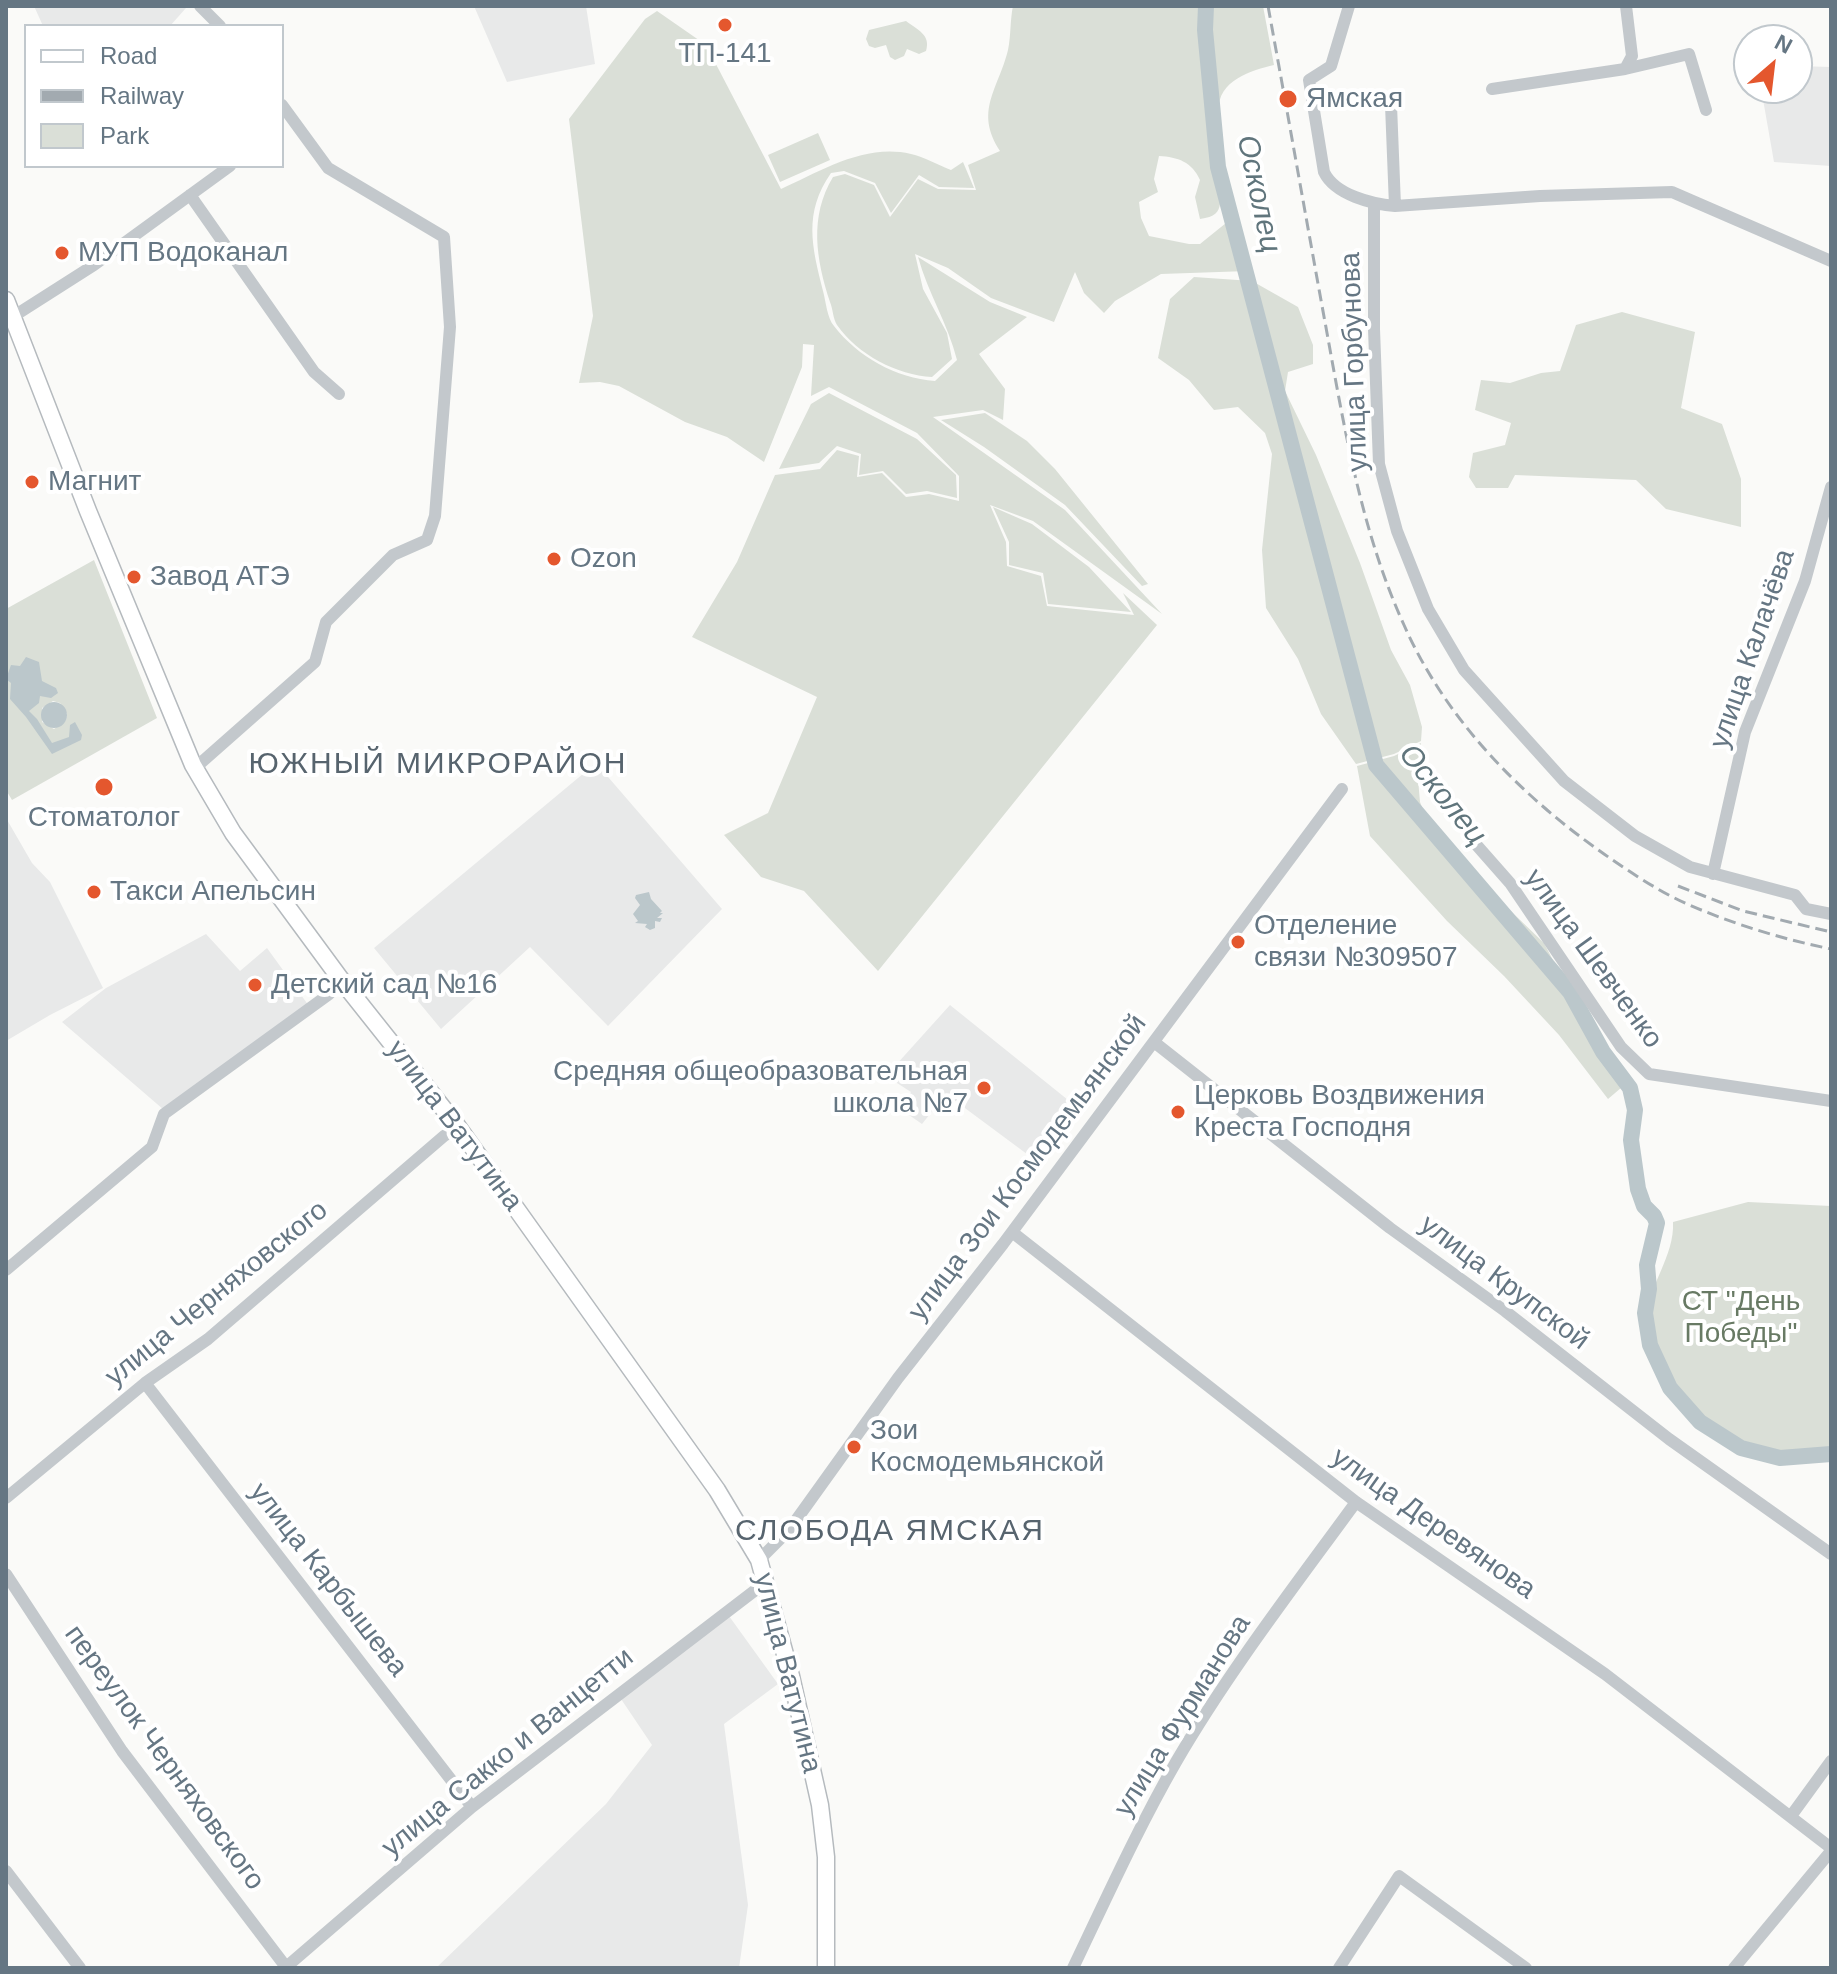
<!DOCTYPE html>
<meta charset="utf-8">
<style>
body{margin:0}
#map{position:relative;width:1837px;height:1974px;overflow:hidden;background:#fafaf8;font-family:Arial,sans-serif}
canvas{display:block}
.frame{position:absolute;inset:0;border:8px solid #657683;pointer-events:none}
.legend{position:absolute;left:24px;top:24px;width:260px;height:144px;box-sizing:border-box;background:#fff;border:2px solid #c1c8cd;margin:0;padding:10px 14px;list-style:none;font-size:24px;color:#657683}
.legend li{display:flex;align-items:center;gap:16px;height:40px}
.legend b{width:40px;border:2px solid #c1c8cd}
.north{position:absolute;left:1733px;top:24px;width:80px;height:80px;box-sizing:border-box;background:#fff;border:2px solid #c1c8cd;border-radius:50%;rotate:28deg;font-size:22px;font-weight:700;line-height:32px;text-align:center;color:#657683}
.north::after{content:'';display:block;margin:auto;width:28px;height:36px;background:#e4572e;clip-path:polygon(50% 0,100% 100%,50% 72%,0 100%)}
</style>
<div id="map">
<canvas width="1837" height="1974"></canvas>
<div class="frame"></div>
<ul class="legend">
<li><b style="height:10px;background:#fff"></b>Road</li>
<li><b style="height:10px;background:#a2aab0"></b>Railway</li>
<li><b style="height:22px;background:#dadfd7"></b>Park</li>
</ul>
<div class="north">N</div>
</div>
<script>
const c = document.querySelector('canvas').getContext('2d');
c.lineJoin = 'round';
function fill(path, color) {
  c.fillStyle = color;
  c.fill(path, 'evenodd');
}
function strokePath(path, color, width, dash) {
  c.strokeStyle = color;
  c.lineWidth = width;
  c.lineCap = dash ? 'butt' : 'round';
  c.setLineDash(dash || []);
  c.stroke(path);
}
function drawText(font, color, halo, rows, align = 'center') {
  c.font = font + ' Arial,sans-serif';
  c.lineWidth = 8;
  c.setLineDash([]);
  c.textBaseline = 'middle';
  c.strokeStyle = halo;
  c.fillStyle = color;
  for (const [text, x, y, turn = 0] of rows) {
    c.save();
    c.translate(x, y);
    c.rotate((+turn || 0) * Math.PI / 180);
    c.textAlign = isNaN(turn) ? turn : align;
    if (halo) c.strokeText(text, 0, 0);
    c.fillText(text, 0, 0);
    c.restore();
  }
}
fill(new Path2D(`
 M34,6H184L186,8L170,26H43Z
 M474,6H586L595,64L507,82Z
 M1797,66L1831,67V166L1774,162L1761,88H1797Z
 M596,763L722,909L608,1026L530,947L441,1029L374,948Z
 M6,818L32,863L50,882L103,988L50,1015L6,1041Z
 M206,934L240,971L267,948L309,1006L164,1110L62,1022L106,988Z
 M950,1005L1078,1108L1039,1163L946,1094L922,1124L899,1108L911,1092L886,1076Z
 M729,1616L778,1684L724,1724L748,1905L739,1968H436L606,1804L652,1745L621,1699Z`), '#e8e9e9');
fill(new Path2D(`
 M1013,6H1263L1274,65C1252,70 1217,81 1219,110C1220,129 1227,141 1220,160L1228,181C1213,197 1231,215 1200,219L1195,197L1200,180C1192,162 1178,157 1159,156L1154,179L1158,192L1139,202L1141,218L1149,236L1189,244H1200L1226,223L1241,243L1248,271L1161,274L1115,301L1104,313L1084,293L1075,272L1054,322L991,298L948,268L915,254L923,289L947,333L952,359L932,377C897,375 858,355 837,325C833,319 833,309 830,302C816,259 809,217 833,177L845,174L874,185L890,217L918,179L938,189L976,190L968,165L1000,151C974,111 998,90 1008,50C1011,35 1010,20 1013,6Z
 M657,11L706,45L781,189C821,171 865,143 911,154C924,157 938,165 951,170L963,162L974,188L939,187L919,175L891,213L875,183L844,171L831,173C803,213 812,247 823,291C826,302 827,318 834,326C858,357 896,378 935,381L957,360C948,324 928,293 918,257L990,302L1027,317L979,354L1005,389L1003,420L983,410L933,417L1065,510L1162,614L1033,521L990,505L1006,542L1007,566L1041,576L1047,606L1134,615L1123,593L1157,625L878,971L804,891L761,877L724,835L768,813L817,697L692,637L737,562L775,475L820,469L837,450L859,456L857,477L882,473L906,497L929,494L959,501V476L917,433L829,387L811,396L814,345L803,344L802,367L764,462L727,437L685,422L619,386L600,382L579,383L593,316L569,119L645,19Z
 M906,21C918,30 931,35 926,51L919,54L907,49L904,56L895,60L890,57L886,45L875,48L869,46L866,39L869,30Z
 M818,133L830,160L780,182L768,155Z
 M1194,277L1252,281L1298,307L1313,345V364L1288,372L1285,391L1316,455L1360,563L1391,650L1410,685L1422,727L1421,741L1394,754L1356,764L1321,714L1298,659L1266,608L1262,550L1272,454L1265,433L1238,407L1214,410L1189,380L1158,358L1170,299Z
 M1622,312L1695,332L1681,408L1722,424L1741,479V527L1666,509L1636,480L1515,475L1508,488H1476L1469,477L1473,453L1505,445L1511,423L1475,410L1481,380L1510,383L1541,373L1560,371L1576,325Z
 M829,393L917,439L956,475L957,498L927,491L906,494L883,471L859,475L861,454L837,446L819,463L779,469L811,404Z
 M985,413L1027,441L1055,469L1148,584L1142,586L1065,505L984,447L941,420Z
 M993,507L1032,524L1089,567L1131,612L1048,604L1043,573L1009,565V542Z
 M94,560L157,718L12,800L6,790V609ZM53,701L60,703L67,714L66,720L54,729L42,722V708Z
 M1421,743L1418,779L1420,802L1426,817L1435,833L1491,892L1544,943L1570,993L1596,1028L1628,1082L1608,1099L1559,1035L1504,976L1447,921L1370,836L1357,766L1394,756Z
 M1748,1202L1831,1206V1452C1801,1453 1775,1456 1746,1447C1699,1433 1650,1365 1648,1316C1647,1287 1675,1256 1673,1222Z`), '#dadfd7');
fill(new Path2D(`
 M26,657L39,662L42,681L56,688L58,693L51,698L40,696L39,703L29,711L37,719L52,743L69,737L70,725L75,722L82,735L81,740L52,754L26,717L10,699L11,683L6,679L11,665L20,666Z
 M41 715a13 13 0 1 1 26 0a13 13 0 1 1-26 0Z
 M649,892L651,899L662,911L660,913H663L657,918H662L660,922L655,921V928L650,930L645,927L647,924L635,923L638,921L633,914L640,905L635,898L636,895Z`), '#bbc7cb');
strokePath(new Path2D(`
 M1206,6L1205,30L1218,167L1376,765L1570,992L1603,1052L1630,1088L1635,1110L1631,1140L1638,1189L1644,1206L1654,1216L1657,1223L1647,1265L1649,1289L1645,1313L1650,1345L1670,1388L1700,1422L1741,1448L1780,1458L1831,1454`), '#bbc7cb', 16);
const major = new Path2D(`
 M6,300L88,511L193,765L233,833L342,981L458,1127L717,1490L759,1560L791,1676L820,1805L826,1857V1968`);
strokePath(major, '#b5babe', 19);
strokePath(new Path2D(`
 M200,6L220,26
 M1349,6L1331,66L1309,80L1324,172C1335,195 1372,204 1395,206L1540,196L1672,192L1831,261
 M1625,69L1632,56L1626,6
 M1492,89L1625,69L1689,54L1706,110
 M1391,105L1395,206
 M190,195L314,372L339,394
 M1374,204V329L1379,464L1397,531L1428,609L1464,670L1564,781L1635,836L1690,867L1795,895L1806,909L1831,914
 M14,316L94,265L230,166
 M195,768L315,662L326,622L393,555L427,540L435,516L450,327L444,237L328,168L282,105
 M1473,841L1510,883L1621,1047L1649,1074L1831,1101
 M1713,874L1745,732L1805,581L1831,487
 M1154,1042L1390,1228L1505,1311L1669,1439L1831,1554
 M1012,1232L1356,1502L1605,1674L1831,1848
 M6,1270L152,1147L164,1114L328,995L342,981
 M145,1383L472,1807
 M6,1498L145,1383L208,1339L444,1136L458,1127
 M759,1560L789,1530L898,1378L1003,1244L1342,789
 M6,1574L122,1751L286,1967
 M1791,1816L1831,1761
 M6,1871L80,1968
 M285,1968L472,1807L766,1582
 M1073,1968C1106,1899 1138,1828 1176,1762C1229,1671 1294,1587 1356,1502
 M1339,1968L1399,1876L1526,1968
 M1734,1968L1831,1851`), '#c3c8cc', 12);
strokePath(major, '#fff', 16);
strokePath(new Path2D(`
 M1268,6C1288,115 1307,224 1327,333C1345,432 1362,533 1404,625C1446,720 1520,795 1604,854C1630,872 1658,891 1687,904C1733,924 1782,939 1831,949
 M1678,886L1743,911L1831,932`), '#a2aab0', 3, [12, 6]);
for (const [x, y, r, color] of [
 [725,25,8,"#e4572e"],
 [1288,99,10,"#e4572e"],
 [62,253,8,"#e4572e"],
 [32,482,8,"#e4572e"],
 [554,559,8,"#e4572e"],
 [134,577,8,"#e4572e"],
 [104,787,10,"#e4572e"],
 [94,892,8,"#e4572e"],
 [1238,942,8,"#e4572e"],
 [255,985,8,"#e4572e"],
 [984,1088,8,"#e4572e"],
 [1178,1112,8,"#e4572e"],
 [854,1447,8,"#e4572e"]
]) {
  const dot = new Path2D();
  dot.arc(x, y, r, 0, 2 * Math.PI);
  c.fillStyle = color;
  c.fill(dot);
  strokePath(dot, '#fff', 3);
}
drawText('28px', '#657683', '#fff', [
 ["ТП-141",725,54,"center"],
 ["Ямская",1306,99],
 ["МУП Водоканал",78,253],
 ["Магнит",48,482],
 ["Ozon",570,559],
 ["Завод АТЭ",150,577],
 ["Стоматолог",104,818,"center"],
 ["Такси Апельсин",110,892],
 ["Отделение",1254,926],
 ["связи №309507",1254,958],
 ["Детский сад №16",271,985],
 ["Средняя общеобразовательная",968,1072,"right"],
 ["школа №7",968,1104,"right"],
 ["Церковь Воздвижения",1194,1096],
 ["Креста Господня",1194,1128],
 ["Зои",870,1431],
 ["Космодемьянской",870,1463]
], 'left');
drawText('28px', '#657683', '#fff', [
 ["улица Горбунова",1355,362,-92],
 ["улица Калачёва",1753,649,-71],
 ["улица Шевченко",1593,959,54],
 ["улица Ватутина",454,1126,53],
 ["улица Зои Космодемьянской",1028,1168,-53],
 ["улица Крупской",1504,1283,37],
 ["улица Черняховского",217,1294,-39],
 ["улица Деревянова",1433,1524,35],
 ["улица Карбышева",328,1580,52],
 ["улица Ватутина",787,1673,76],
 ["улица Фурманова",1183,1716,-58],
 ["улица Сакко и Ванцетти",508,1753,-39],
 ["переулок Черняховского",164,1758,54]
]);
drawText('28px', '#687a64', '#fff', [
 ["СТ \"День",1741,1302],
 ["Победы\"",1741,1334]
]);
drawText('italic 30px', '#60757c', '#fff', [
 ["Осколец",1258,194,78],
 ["Осколец",1442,795,51]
]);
c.letterSpacing = '2px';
drawText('30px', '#57646e', '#fff', [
 ["ЮЖНЫЙ МИКРОРАЙОН",438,765],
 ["СЛОБОДА ЯМСКАЯ",890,1532]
]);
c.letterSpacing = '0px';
</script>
